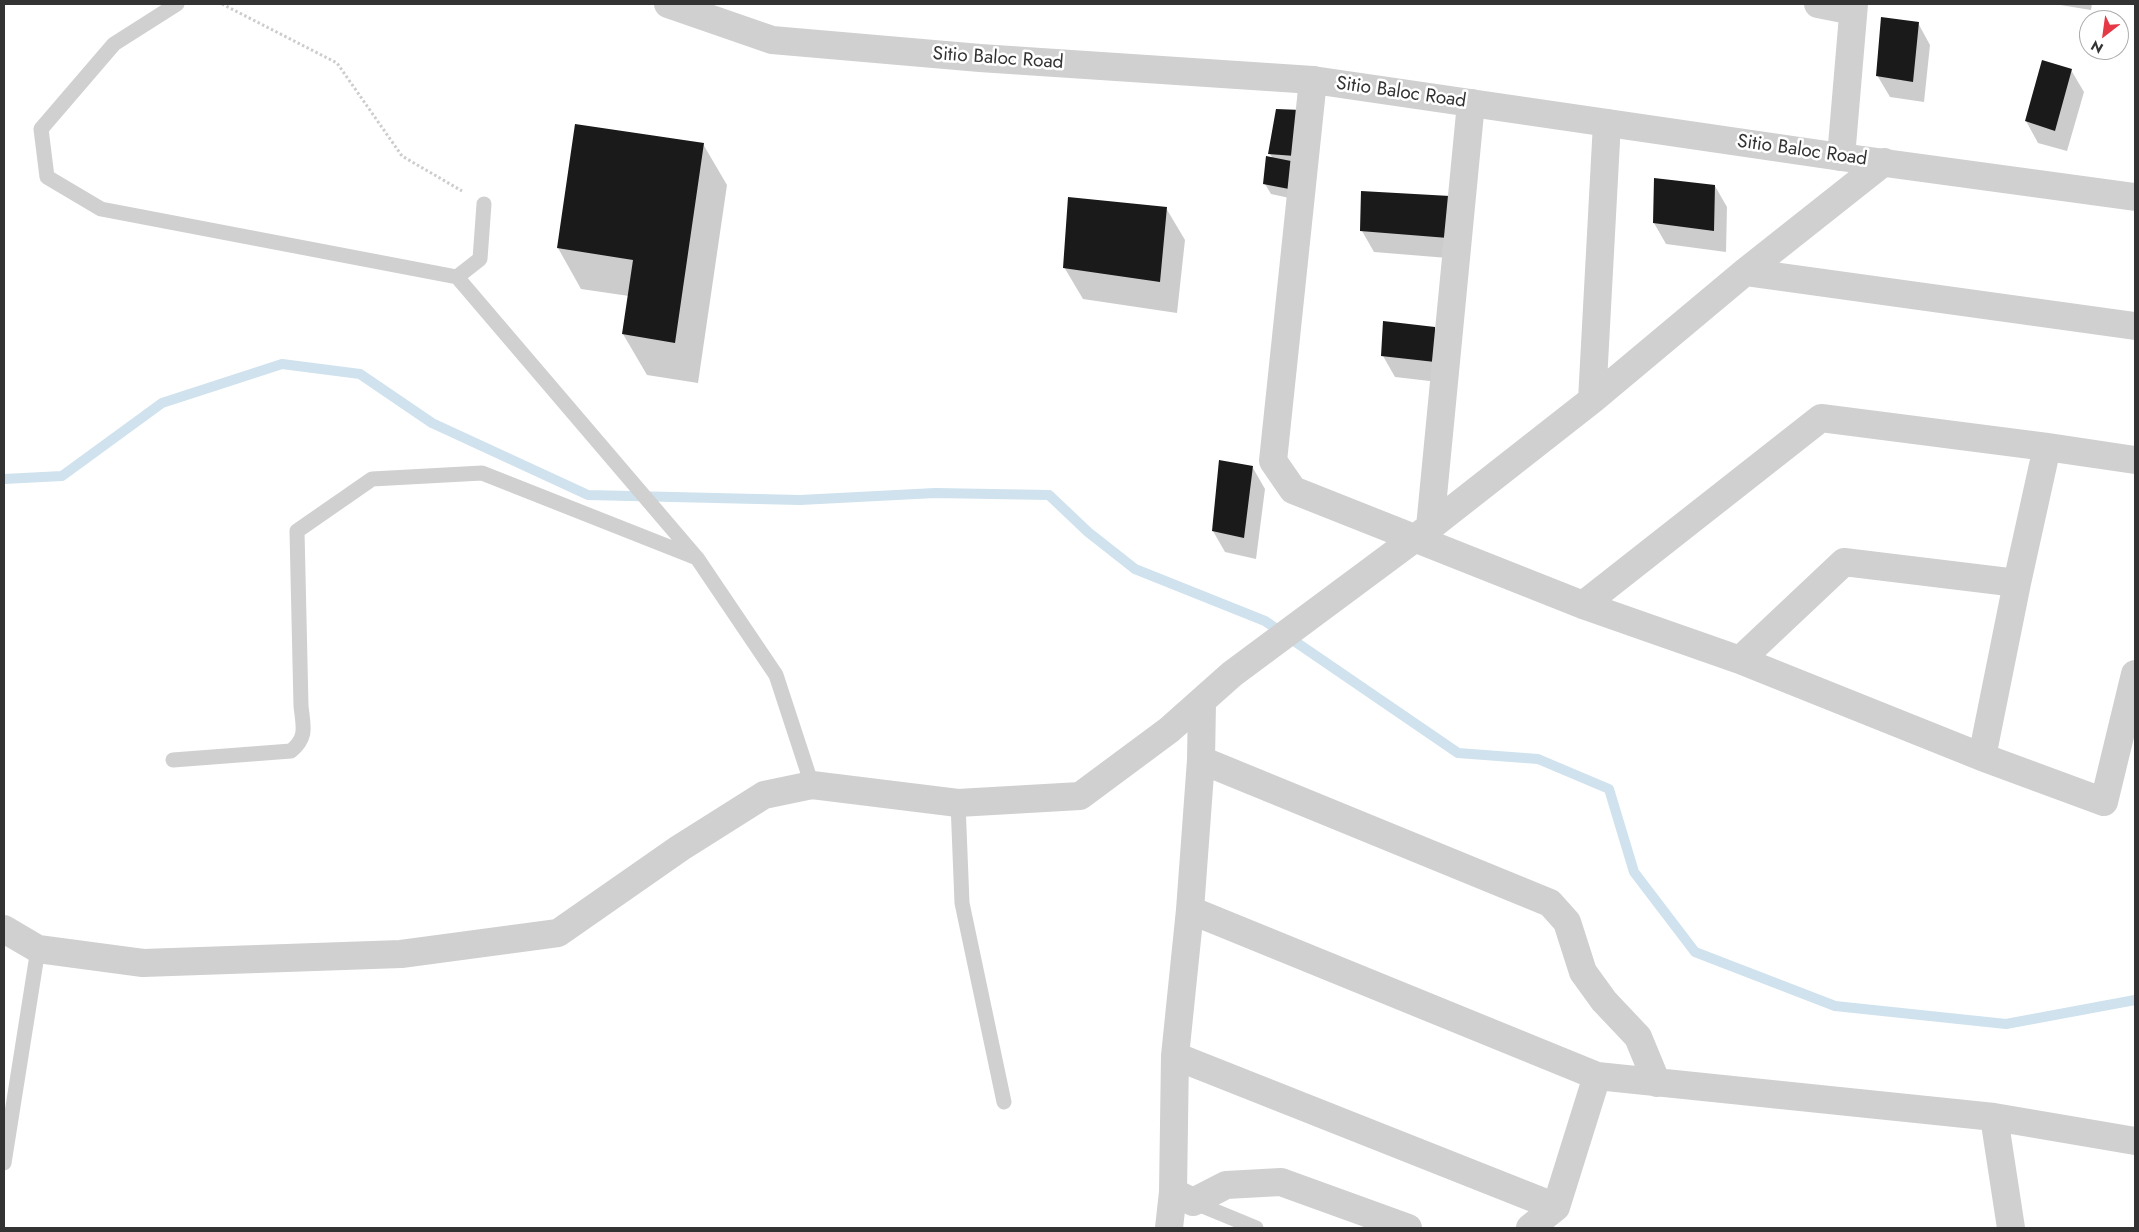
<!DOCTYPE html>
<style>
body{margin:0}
#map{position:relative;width:2139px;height:1232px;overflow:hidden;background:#fff;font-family:Jost,sans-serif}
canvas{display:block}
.frame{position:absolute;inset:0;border:5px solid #333;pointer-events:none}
.north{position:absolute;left:2079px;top:10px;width:50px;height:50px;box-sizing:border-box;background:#fff;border:1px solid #adadad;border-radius:50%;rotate:210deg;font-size:14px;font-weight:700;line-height:20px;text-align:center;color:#333}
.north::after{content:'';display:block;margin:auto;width:18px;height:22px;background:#e63946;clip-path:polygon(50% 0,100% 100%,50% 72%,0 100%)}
</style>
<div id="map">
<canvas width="2139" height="1232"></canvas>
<div class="frame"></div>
<div class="north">N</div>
</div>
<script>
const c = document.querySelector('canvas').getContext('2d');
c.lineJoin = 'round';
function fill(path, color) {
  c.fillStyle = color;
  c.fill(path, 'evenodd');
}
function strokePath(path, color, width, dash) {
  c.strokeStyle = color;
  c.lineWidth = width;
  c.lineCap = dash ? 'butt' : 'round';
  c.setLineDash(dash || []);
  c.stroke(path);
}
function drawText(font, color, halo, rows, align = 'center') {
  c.font = font + ' Jost,sans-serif';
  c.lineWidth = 5;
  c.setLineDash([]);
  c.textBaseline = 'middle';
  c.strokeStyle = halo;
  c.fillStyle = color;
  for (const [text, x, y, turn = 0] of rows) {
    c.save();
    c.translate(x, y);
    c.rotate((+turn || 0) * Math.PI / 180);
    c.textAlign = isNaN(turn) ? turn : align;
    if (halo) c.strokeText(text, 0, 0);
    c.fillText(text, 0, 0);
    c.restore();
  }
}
fill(new Path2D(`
 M2054,4H2092L2091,10Z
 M1918,23L1930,45L1924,102L1890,97L1877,75Z
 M2071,70L2084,92L2067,151L2038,143L2026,121Z
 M1300,111L1294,199L1271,194L1265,184L1273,159L1270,154Z
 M703,144L727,185L698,383L647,375L623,334L629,296L581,289L558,248Z
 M1715,186L1727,207L1726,252L1666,244L1654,223Z
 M1449,197L1460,259L1374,252L1362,231Z
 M1166,208L1185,240L1177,313L1083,299L1064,267Z
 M1434,328L1447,349V383L1395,377L1383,356Z
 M1253,468L1265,489L1256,559L1225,552L1213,531Z`), '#0003');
strokePath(new Path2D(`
 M4,479L62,476L162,403L282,364L360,374L432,423L588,495L800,500L935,493L1049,495L1088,532L1135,569L1265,621L1458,753L1538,759L1609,789L1634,872L1695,952L1835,1006L2006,1024L2135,1000`), '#cfe2ee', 10);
fill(new Path2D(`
 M1881,17L1919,22L1913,82L1876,76Z
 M2042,60L2072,69L2055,131L2025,121Z
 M1276,109L1301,110L1295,156L1268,154Z
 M575,124L704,143L675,343L622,334L633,260L557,248Z
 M1266,156L1291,161L1289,189L1263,184Z
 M1654,178L1715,185L1714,231L1653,223Z
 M1361,191L1450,196L1448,238L1360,231Z
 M1068,197L1167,207L1160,282L1063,268Z
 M1383,321L1435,327V362L1381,356Z
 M1219,460L1253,466L1244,538L1212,531Z`), '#1a1a1a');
strokePath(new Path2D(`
 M222,4L337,63L402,156L462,191`), '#cdcdcd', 3, [2.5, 2.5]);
strokePath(new Path2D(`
 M177,4L114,44L41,129L47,177L101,209L457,277L480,259L484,204
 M457,277L697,558L776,675L812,785
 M173,760L291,751C308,737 303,726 301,706L297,531L372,479L482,473L697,558
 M958,803L962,903L1004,1102
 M4,1163L38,949
 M1193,1202L1256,1228`), '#d0d0d0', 15);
strokePath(new Path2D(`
 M1818,4L1853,11
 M1313,80L1273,461L1293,490L1583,605L1740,660L1982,757L2104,802L2135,674
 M1841,157L1854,4
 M1745,272L2135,326
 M1592,400L1607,123
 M1430,527L1471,103
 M1583,605L1821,418L2047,447L2135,460
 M1740,660L1844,562L2017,583
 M1982,757L2017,583L2047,447
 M1201,760L1550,903L1567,922L1583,972L1604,1001L1638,1037L1657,1083
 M1190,910L1597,1076L1994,1117L2135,1141
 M4,929L38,949L143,963L401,954L558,933L680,848L764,795L812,785L958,803L1080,796L1169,730L1232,674L1430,527L1592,400L1745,272L1884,162
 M1175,1056L1556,1207L1597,1076
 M1994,1117L2011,1228
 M1173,1192L1193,1202L1226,1185L1281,1182L1408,1228
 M1169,1228L1173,1192L1175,1056L1190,910L1201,760L1202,703
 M1530,1228L1556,1207`), '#d0d0d0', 28);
strokePath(new Path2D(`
 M668,4L772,40L980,58L1313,80L1841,157L2135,197`), '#d0d0d0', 28);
drawText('19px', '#333', '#fff', [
 ["Sitio Baloc Road",998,59,4],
 ["Sitio Baloc Road",1401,93,8],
 ["Sitio Baloc Road",1802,151,8]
]);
</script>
